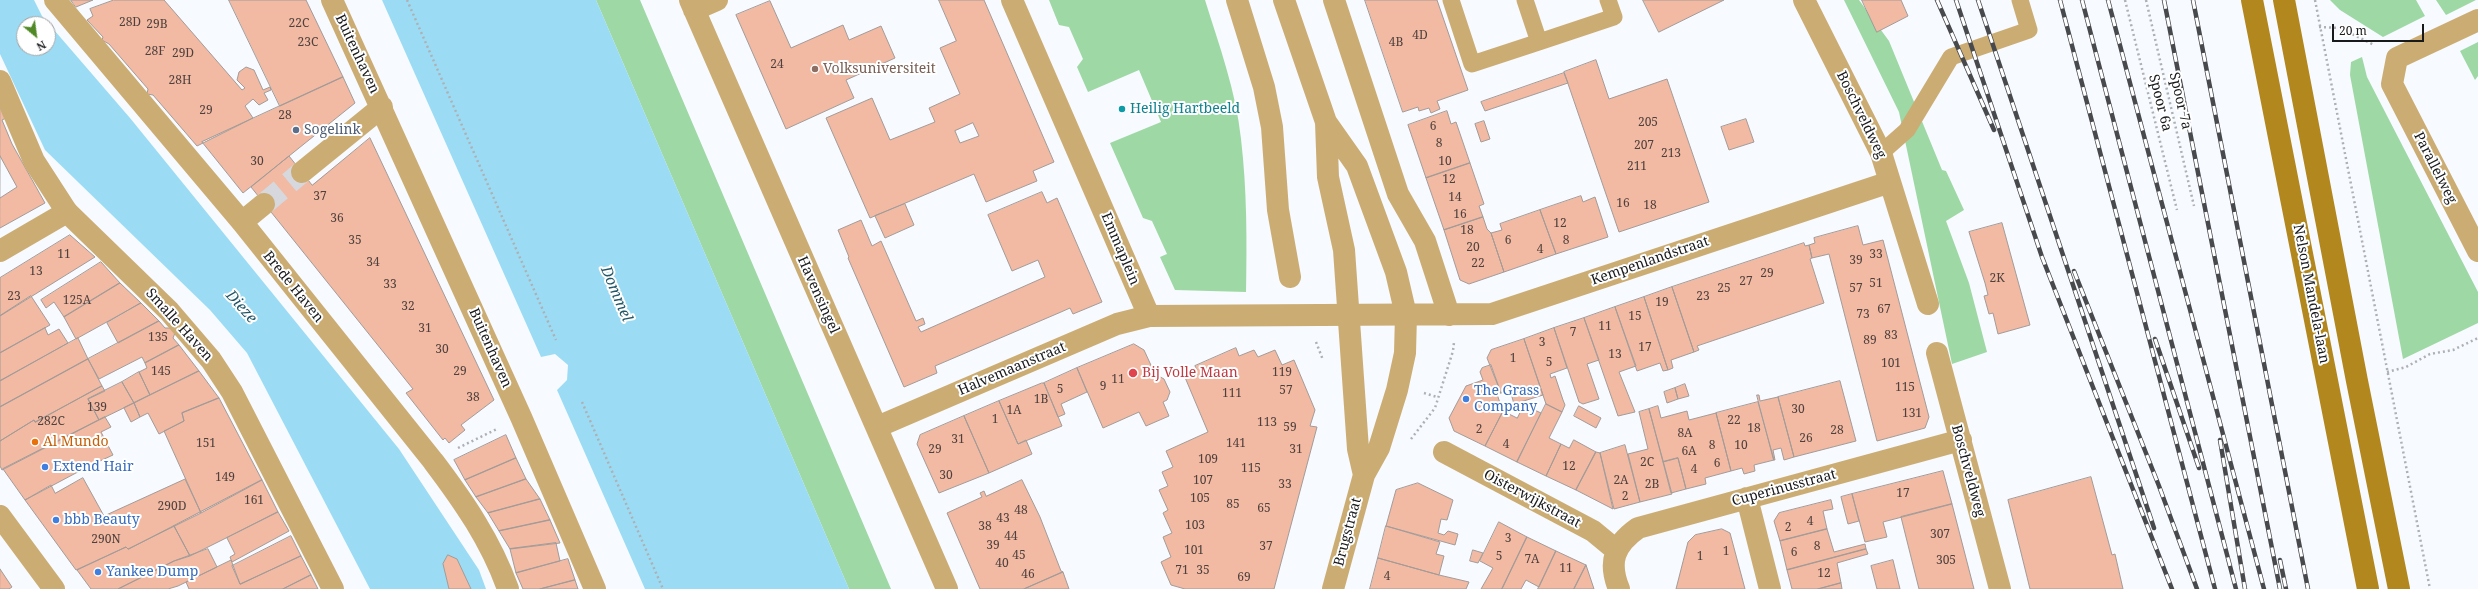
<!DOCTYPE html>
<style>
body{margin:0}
#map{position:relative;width:2478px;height:589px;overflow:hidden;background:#f7faff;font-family:"Noto Serif",serif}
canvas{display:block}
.north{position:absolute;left:16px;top:16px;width:40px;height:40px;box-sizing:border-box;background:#fff;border:1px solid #a3a3a4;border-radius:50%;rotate:151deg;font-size:11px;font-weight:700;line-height:16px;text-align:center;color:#18191b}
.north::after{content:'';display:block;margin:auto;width:14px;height:18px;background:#508925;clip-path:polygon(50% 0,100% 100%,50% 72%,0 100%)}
.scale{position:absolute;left:2332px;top:24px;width:92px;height:18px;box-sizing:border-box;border:2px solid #18191b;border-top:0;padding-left:5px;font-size:12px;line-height:14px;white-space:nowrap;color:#18191b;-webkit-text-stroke:3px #fff;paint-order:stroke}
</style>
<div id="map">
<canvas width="2478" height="589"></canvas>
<div class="north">N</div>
<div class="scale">20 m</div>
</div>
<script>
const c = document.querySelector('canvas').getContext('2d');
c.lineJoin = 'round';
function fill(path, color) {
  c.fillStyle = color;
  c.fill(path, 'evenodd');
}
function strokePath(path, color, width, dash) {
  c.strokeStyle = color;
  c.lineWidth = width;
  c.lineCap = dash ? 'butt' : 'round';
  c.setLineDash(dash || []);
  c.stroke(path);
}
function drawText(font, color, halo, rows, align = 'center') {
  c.font = font + ' "Noto Serif",serif';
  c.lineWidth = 4;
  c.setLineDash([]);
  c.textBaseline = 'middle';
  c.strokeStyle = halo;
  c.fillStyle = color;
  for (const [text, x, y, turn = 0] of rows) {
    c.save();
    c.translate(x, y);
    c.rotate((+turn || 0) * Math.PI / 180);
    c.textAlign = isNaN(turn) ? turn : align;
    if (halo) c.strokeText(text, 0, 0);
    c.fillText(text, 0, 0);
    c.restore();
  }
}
fill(new Path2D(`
 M596,0H640L891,589H849Z
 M1049,0H1205C1219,45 1236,91 1241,139C1247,190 1247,241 1246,292L1175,290L1160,257L1167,254L1152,221L1143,218L1110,143L1161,122L1139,70L1088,92L1077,67L1083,59L1069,27L1059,25Z
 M1844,0H1859L1889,41L1942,170L1946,171L1964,210L1946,221L1969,283L1987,352L1952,364L1899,112Z
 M2330,0H2416L2425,16L2383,37L2340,10Z
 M2436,0H2476L2446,15Z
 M2478,42V76L2475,80L2460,51Z
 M2362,57L2367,77L2478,292V323L2403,359L2350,75L2351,62Z`), '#9ed8a4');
fill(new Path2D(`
 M0,0H34L42,16L130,118L399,449L479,570L486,589H370L247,353L210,310L45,150L0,54ZM24,24H48V48H24Z
 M382,0H596L849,589H645L557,390L567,380L568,365L555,354L541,357Z`), '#9bdcf4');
const building = new Path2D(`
 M71,0H93L76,7Z
 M114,0H164L242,90L245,88L237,80L239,72L246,67L254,70L263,90L270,87L271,90L264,93L268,100L259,105L253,99L245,106L253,118L197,146L153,95L147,94L148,89L109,44L102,40L103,37L87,20L93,16L90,9Z
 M229,0H306L343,77L280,106Z
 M939,0H984L1054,162L1033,171L1037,181L986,202L974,174L870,218L826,118L872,98L890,140L935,122L929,108L960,94L940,48L956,41ZM973,123L979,136L960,143L955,131Z
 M1365,0H1437L1468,90L1437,101L1440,109L1431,113L1429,108L1419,111L1418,107L1403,112Z
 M1643,0H1724L1659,32Z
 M1862,0H1901L1908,16L1877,32Z
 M770,1L791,48L843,25L849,40L881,26L895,58L846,80L854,98L786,129L736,15Z
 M1596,60L1609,99L1667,79L1709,202L1619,232L1564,72Z
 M1564,73L1568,83L1485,111L1481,102Z
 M343,77L355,103L243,193L202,142Z
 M0,105L8,117L2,120L12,144L45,203L0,228Z
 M1447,111L1451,124L1456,122L1470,163L1426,178L1408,125Z
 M1746,119L1754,142L1729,150L1721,127Z
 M1484,121L1490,139L1481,142L1475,124Z
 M370,138L494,400L461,425L465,430L449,443L445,438L443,440L406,393L413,389L251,187L289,156L312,185Z
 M0,156L17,187L0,198Z
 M1470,163L1484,204L1479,206L1483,217L1444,230L1426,178Z
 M1042,192L1047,203L1057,198L1102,302L1073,314L1070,308L1061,312L935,366L937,373L904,387L848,258L849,257L838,230L861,220L872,246L881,241L916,321L923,318L925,324L918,327L921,332L1045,277L1038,260L1012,271L988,215Z
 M1581,196L1583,202L1595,197L1608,237L1556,254L1540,210Z
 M905,204L914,225L885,238L875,216Z
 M1540,210L1556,254L1504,272L1491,233L1502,230L1500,224Z
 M1483,217L1487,229L1491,233L1504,272L1469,284L1460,280L1444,230Z
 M2002,223L2030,325L1998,334L1993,313L1989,314L1984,296L1988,295L1985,283L1969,232Z
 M1858,226L1863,245L1883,240L1929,417L1925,428L1877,441L1829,254L1812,258L1809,245L1815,243L1814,238Z
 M70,235L95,257L0,316V278Z
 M1804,243L1805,246L1809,245L1812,258L1810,259L1824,303L1697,346L1699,350L1694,352L1672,287Z
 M101,262L120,283L64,317L54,302L46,308L41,300Z
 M120,283L141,303L76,339L64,317Z
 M1672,287L1694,352L1671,360L1673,368L1668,370L1644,297Z
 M31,296L50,325L0,353V316Z
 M1644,297L1668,370L1663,371L1660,363L1637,371L1615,307Z
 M141,303L159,321L118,343L107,323Z
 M1615,307L1636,366L1619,372L1635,412L1618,416L1584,318Z
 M1584,318L1599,360L1587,364L1599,399L1583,404L1579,402L1554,328Z
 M159,321L165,328H170L175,333L173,338L179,345L145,363L142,357L99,379L88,359Z
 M45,328L48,335L59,329L68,343L0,381V353Z
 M1554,328L1567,368L1550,374L1551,378L1555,376L1563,400L1565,405L1562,412L1546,404L1524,339Z
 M78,338L88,359L0,407V381Z
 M1524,339L1543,395L1514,404L1510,390L1501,393L1487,358L1491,350Z
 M1134,344L1144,350L1155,374L1164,379L1170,392L1167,400L1163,402L1169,416L1146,426L1139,412L1103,428L1077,368Z
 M179,345L199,371L150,395L139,372L147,368L145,363Z
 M1236,348L1239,356L1254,350L1258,357L1275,350L1282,365L1294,360L1315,410L1310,426L1317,427L1274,589H1185L1171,585L1161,562L1171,557L1163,537L1172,533L1163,513L1168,510L1159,490L1168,486L1162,472L1173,467L1166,451L1208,432L1184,375L1197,370L1195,366Z
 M88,359L102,386L35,422L34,420L0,441V407Z
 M1491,365L1501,393L1497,394L1500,403L1497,409L1503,411L1485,446L1454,431L1449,418L1466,386L1483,380L1480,372L1482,368Z
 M1077,368L1087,392L1061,404L1065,414L1058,417L1044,383Z
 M199,371L219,398L182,413L184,421L159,434L148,413L140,417L134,403Z
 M139,372L150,395L134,403L122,382Z
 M1840,381L1856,441L1794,457L1778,397Z
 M122,382L134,403L99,420L88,399Z
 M1042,383H1044L1062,426L1018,444L999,401Z
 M1685,384L1689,396L1678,399L1675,388Z
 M102,386L105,391L88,399L99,420L2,470L0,466V441L34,420L35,422Z
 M1675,388L1678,399L1667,403L1664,392Z
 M1757,395H1759L1760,401L1778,397L1794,457L1784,460L1781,448L1773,450L1775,460H1774Z
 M219,398L262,480L201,513L164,431L184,421L182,413Z
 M999,401L1018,444L1026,440L1032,454L989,473L964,416Z
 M1758,402L1774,460L1754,465L1755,471L1744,474L1742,468L1731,471L1716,413Z
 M134,403L140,417L131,422L124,408Z
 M1546,404L1562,412L1549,438L1561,444L1546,476L1517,462Z
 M1524,405L1541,413L1517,462L1485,446L1503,411L1517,418Z
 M1579,406L1601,418L1596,428L1574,416Z
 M1658,406L1661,418L1687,411L1689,420L1716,413L1731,471L1705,478L1706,484L1686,489L1678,458L1663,462L1649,409Z
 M1649,409L1672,494L1640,502L1628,454L1648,449L1639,412Z
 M964,416L989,473L939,493L917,444L920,435Z
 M105,417L111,427L101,432L113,455L91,465L89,463L91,465L25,500L3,469Z
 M506,435L516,458L465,480L454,460Z
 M1574,440L1596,452L1576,490L1546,476L1561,444L1569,448Z
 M1625,445L1640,502L1614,509L1600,453Z
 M1596,452L1600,453L1613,509L1576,490Z
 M516,458L526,479L476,497L465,480Z
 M1678,458L1686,489L1671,493L1663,462Z
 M1943,471L1952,504L1883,522L1887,537L1865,542L1852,494Z
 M2091,477L2112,555L2115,554L2123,589H2030L2008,500Z
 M83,478L104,516L185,479L201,513L128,549L126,547L76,570L25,500L51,485L55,493Z
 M526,479L540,499L488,513L476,497Z
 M262,480L278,512L190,556L174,526Z
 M1022,480L1040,517L1061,571L1063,572L1024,589H980L947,513L982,497L980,493L984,491L986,496Z
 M1418,483L1453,500L1447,520L1441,519L1438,533L1444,535L1448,531L1458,534L1455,545L1386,526L1396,490Z
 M1852,494L1859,521L1848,524L1841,497Z
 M540,499L550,520L499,531L488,513Z
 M1831,500L1833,509L1823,511L1827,529L1780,541L1774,521L1779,513Z
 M1952,504L1974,589H1919L1901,517Z
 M278,512L289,531L232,562L230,557L235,554L227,538Z
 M550,520L560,543L510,549L499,531Z
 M1499,522L1527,537L1502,589H1481L1493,568L1480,561Z
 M174,526L190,556L174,561L118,589H91L77,570L126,547L128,549Z
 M1386,526L1440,542L1436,554L1444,556L1439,575L1378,558Z
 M1722,529L1730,533L1745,589H1676L1688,542L1695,535Z
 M1827,529L1834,552L1865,544L1866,549L1787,570L1780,541Z
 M291,536L301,556L240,584L232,566Z
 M1527,537L1556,551L1539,587L1526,580L1521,589H1502Z
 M556,543L560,561L516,573L510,549Z
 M208,549L217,567L178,586L168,589H118L174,561Z
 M1866,549L1868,554L1837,563L1841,583L1818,589H1792L1787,570Z
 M1473,550L1483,553L1478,563L1470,561Z
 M1556,551L1586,565L1574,589H1538Z
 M448,555L457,559L471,589H449L443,564Z
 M301,556L311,575L283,589H189L186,582L231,560L240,584Z
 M1378,558L1439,575L1469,582L1466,589H1370Z
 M568,559L575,580L540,589H523L516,573Z
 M1893,560L1900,589H1877L1871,566Z
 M1586,565L1594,589H1574Z
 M0,569L12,587L9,589H0Z
 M1063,572L1069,589H1024Z
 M311,575L318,589H283Z
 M575,580L578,589H540Z
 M1841,583L1842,589H1818Z`);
fill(building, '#f2b9a3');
strokePath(building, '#a29b98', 1);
strokePath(new Path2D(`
 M264,204L302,172`), '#d6d8dd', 22, [22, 11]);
strokePath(new Path2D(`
 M407,0L556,340
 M2125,0L2177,210
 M2146,0L2194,206
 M2315,0L2430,589
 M2319,27L2340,28L2374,45
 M1316,342L1323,360
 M2387,372L2406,367L2430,354L2453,350L2478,338
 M1424,393L1437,397
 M582,402L663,589
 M1411,439L1435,408L1453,351L1454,342
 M458,448L497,429`), '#aeb0b4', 2.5, [2, 3]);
strokePath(new Path2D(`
 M1451,0L1472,64L1539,42
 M1525,0L1539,42L1614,17L1608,0
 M1881,153L1907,130L1951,57L2029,30L2020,0`), '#cbad74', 17);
strokePath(new Path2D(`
 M0,81L34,161L67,212`), '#cbad74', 22);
strokePath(new Path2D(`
 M55,0L242,222L433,461C464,502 491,541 508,589
 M332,0L521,417L595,589
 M690,0L947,589
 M1012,0L1149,316
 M1237,0L1264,87L1272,127L1278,210L1290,277
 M1334,0L1398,194L1425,241L1449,315
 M1804,0L1881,153L1928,304
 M694,10L717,0
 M2478,20L2397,58L2392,84L2478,251
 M302,172L382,107
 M242,222L264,204
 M0,251L67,212L169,311L211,360L232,392L333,589
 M1937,353L2000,589
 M877,427L1117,324L1149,316L1492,314L1890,182
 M1444,452L1593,531L1616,550
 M1747,498L1770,589
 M0,516L54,589
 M1619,589C1608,562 1614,545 1638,528L1961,440`), '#cbad74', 22);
strokePath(new Path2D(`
 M1284,0L1326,122L1357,166L1396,272L1406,315L1405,353L1397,390L1379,448L1364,475L1333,589
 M1326,122L1328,177L1344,250L1358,449L1364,475`), '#cbad74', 22);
strokePath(new Path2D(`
 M2252,0L2368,589
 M2284,0L2357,381L2399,589`), '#b2871e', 22);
const rail = new Path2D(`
 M1937,0L1994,130
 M1956,0L2042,257L2172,589
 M1978,0L2154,528
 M2060,0L2215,589
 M2082,0L2236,589
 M2108,0L2264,589
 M2164,0L2280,589
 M2193,0L2308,589
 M2074,271L2159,486L2197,589
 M2155,339L2199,468
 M2220,440L2245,589
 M2280,560L2286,589`);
strokePath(rail, '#47494c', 4.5);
strokePath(rail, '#fff', 3, [9]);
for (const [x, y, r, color] of [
 [815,69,4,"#8d6e63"],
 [1122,109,4,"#0f9aa8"],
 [296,130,4,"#5c6f8a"],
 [1133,373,5,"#e0444e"],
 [1466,399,4,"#3f7fe0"],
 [35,442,4,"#e8710a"],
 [45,467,4,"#3f7fe0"],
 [56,520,4,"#3f7fe0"],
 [98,572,4,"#3f7fe0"]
]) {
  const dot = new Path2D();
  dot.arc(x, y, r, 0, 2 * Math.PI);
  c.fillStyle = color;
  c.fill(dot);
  strokePath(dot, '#fff', 1.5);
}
drawText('12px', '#4e413d', null, [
 ["28D",130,23],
 ["22C",299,24],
 ["29B",157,25],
 ["4D",1420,36],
 ["23C",308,43],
 ["4B",1396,43],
 ["28F",155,52],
 ["29D",183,54],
 ["24",777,65],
 ["28H",180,81],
 ["29",206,111],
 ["28",285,116],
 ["205",1648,123],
 ["6",1433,127],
 ["8",1439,144],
 ["207",1644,146],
 ["213",1671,154],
 ["30",257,162],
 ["10",1445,162],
 ["211",1637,167],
 ["12",1449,180],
 ["37",320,197],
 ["14",1455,198],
 ["16",1623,204],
 ["18",1650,206],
 ["16",1460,215],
 ["36",337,219],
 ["12",1560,224],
 ["18",1467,231],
 ["35",355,241],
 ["6",1508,241],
 ["8",1566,241],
 ["20",1473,248],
 ["4",1540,250],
 ["11",64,255],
 ["33",1876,255],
 ["39",1856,261],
 ["34",373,263],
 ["22",1478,264],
 ["13",36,272],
 ["29",1767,274],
 ["2K",1997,279],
 ["27",1746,282],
 ["51",1876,284],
 ["33",390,285],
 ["25",1724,289],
 ["57",1856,289],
 ["23",14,297],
 ["23",1703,297],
 ["125A",77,301],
 ["19",1662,303],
 ["32",408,307],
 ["67",1884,310],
 ["73",1863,315],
 ["15",1635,317],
 ["11",1605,327],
 ["31",425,329],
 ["7",1573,333],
 ["83",1891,336],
 ["135",158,338],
 ["89",1870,341],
 ["3",1542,343],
 ["17",1645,348],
 ["30",442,350],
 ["13",1615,355],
 ["1",1513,359],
 ["5",1549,363],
 ["101",1891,364],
 ["145",161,372],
 ["29",460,372],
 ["119",1282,373],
 ["11",1118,380],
 ["9",1103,387],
 ["115",1905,388],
 ["5",1060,390],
 ["57",1286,391],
 ["111",1232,394],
 ["38",473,398],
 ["1B",1041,400],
 ["139",97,408],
 ["30",1798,410],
 ["1A",1014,411],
 ["131",1912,414],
 ["1",995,420],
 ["22",1734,421],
 ["282C",51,422],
 ["113",1267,423],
 ["59",1290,428],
 ["18",1754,429],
 ["2",1479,430],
 ["28",1837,431],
 ["8A",1685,434],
 ["26",1806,439],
 ["31",958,440],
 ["151",206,444],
 ["141",1236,444],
 ["4",1506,445],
 ["8",1712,446],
 ["10",1741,446],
 ["29",935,450],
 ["31",1296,450],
 ["6A",1689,452],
 ["109",1208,460],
 ["2C",1647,463],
 ["6",1717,464],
 ["12",1569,467],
 ["115",1251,469],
 ["4",1694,470],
 ["30",946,476],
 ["149",225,478],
 ["107",1203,481],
 ["2A",1621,481],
 ["33",1285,485],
 ["2B",1652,485],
 ["17",1903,494],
 ["2",1625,497],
 ["105",1200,499],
 ["161",254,501],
 ["85",1233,505],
 ["290D",172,507],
 ["65",1264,509],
 ["48",1021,511],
 ["43",1003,519],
 ["4",1810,522],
 ["103",1195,526],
 ["38",985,527],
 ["2",1788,528],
 ["307",1940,535],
 ["44",1011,537],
 ["3",1508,539],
 ["290N",106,540],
 ["39",993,546],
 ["37",1266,547],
 ["8",1817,547],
 ["101",1194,551],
 ["1",1726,552],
 ["6",1794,553],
 ["45",1019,556],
 ["5",1499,557],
 ["1",1700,557],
 ["7A",1532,560],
 ["305",1946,561],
 ["40",1002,564],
 ["11",1566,569],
 ["71",1182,571],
 ["35",1203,571],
 ["12",1824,574],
 ["46",1028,575],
 ["4",1387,577],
 ["69",1244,578]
]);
drawText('14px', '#18191b', '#fff', [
 ["Buitenhaven",357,54,65],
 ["Spoor 7a",2180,101,77],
 ["Spoor 6a",2160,103,76],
 ["Boschveldweg",1861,115,64],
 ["Parallelweg",2435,168,63],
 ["Emmaplein",1120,249,67],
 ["Kempenlandstraat",1650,261,-19],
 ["Brede Haven",293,287,51],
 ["Nelson Mandela-laan",2311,294,79],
 ["Havensingel",818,295,66],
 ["Smalle Haven",179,325,48],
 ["Buitenhaven",490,348,66],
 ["Halvemaanstraat",1012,369,-23],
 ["Boschveldweg",1968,471,75],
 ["Cuperinusstraat",1784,488,-15],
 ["Oisterwijkstraat",1532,499,28],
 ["Brugstraat",1348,532,-75]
]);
drawText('14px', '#785e54', '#fff', [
 ["Volksuniversiteit",823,69]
], 'left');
drawText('14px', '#0d838f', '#fff', [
 ["Heilig Hartbeeld",1130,109]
], 'left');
drawText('14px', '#4e5e75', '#fff', [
 ["Sogelink",304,130]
], 'left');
drawText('14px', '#be3a42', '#fff', [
 ["Bij Volle Maan",1142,373]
], 'left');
drawText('14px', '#366cbe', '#fff', [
 ["The Grass",1474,391],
 ["Company",1474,407],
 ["Extend Hair",53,467],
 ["bbb Beauty",64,520],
 ["Yankee Dump",106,572]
], 'left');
drawText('14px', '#c56008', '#fff', [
 ["Al Mundo",43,442]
], 'left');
drawText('italic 15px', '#235667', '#fff', [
 ["Dommel",616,294,67],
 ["Dieze",241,307,48]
]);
</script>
